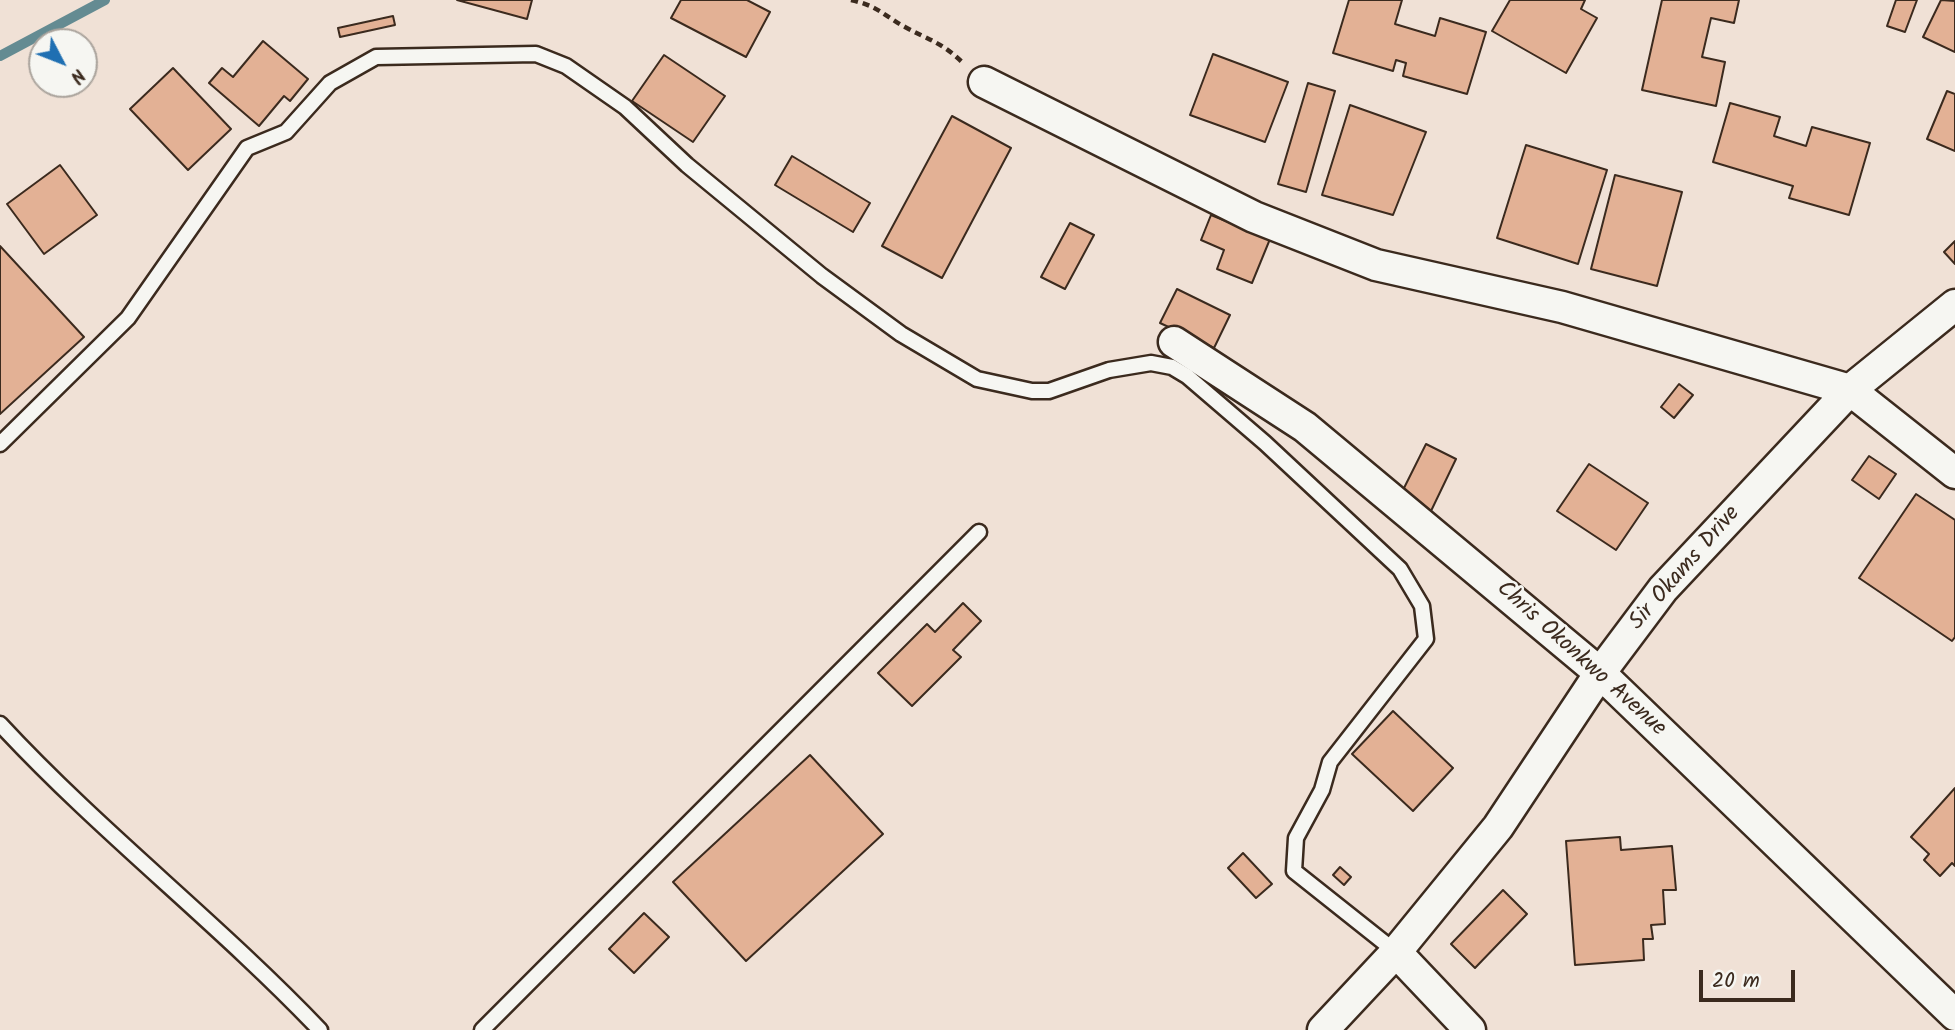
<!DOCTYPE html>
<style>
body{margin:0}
#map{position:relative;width:1955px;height:1030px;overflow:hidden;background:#f0e1d6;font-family:Kalam,sans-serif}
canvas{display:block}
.north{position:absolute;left:28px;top:28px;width:70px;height:70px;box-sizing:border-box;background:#f6f6f2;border:2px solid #aba49d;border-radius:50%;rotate:132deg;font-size:19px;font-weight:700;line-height:28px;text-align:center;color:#3b2a1e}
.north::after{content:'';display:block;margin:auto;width:24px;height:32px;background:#1f6fb2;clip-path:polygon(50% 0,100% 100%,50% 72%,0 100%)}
.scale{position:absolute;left:1699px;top:970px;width:96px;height:32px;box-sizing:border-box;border:4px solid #3b2a1e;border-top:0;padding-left:9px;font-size:21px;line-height:24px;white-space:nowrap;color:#3b2a1e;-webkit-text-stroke:5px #f6f6f2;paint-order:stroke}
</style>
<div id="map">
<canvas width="1955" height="1030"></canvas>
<div class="north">N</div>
<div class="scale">20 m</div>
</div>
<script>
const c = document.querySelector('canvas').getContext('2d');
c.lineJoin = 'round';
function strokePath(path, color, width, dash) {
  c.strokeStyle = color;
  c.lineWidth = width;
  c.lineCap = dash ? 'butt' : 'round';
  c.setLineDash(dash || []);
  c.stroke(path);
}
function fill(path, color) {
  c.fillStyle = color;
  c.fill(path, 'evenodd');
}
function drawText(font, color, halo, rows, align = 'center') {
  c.font = font + ' Kalam,sans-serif';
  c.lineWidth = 5;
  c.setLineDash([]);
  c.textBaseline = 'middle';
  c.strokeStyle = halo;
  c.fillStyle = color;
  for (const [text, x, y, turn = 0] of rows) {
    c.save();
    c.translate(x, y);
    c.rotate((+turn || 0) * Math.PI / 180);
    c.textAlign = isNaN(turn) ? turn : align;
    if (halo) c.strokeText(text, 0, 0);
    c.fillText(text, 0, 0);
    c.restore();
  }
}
strokePath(new Path2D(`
 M0,56L105,0`), '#648b92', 10);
const building = new Path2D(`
 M457,0H532L527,19Z
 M681,0H747L770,12L746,57L671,18Z
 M1349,0H1402L1395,24L1435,36L1440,18L1486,32L1467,94L1403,76L1406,63L1396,60L1393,71L1333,53Z
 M1510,0H1585L1581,9L1597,18L1566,73L1492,31Z
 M1662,0H1739L1734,23L1711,18L1702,57L1725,62L1716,106L1642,90Z
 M1896,0H1917L1905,32L1887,26Z
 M1941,0L1955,1V52L1923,37Z
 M393,16L395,25L340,37L338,28Z
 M263,41L308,79L290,101L284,96L259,126L209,83L222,68L233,77Z
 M1213,54L1288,82L1265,142L1190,115Z
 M664,55L725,96L693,142L632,101Z
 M173,68L231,129L188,170L130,109Z
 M1308,83L1335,91L1306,192L1278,184Z
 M1947,91L1955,94V151L1927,139Z
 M1730,103L1780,117L1774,136L1806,146L1812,127L1870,143L1849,215L1789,198L1793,186L1713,162Z
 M1350,105L1426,132L1393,215L1322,195Z
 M952,116L1011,148L942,278L882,246Z
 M1526,145L1607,170L1578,264L1497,238Z
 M792,156L870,203L853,232L775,185Z
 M60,165L97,215L44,254L7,204Z
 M1615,175L1682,192L1657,286L1591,269Z
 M1211,215L1270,239L1252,283L1217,269L1224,250L1201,240Z
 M1070,223L1094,235L1065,289L1041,277Z
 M1955,241V264L1944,252Z
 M0,246L84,337L0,414Z
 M1177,289L1230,315L1214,348L1160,323Z
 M1679,384L1693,395L1674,418L1661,407Z
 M1426,444L1456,459L1431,511L1400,496Z
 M1869,456L1896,474L1879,499L1852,480Z
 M1589,464L1648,503L1616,550L1557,511Z
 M1916,494L1955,520V637L1952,641L1859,578Z
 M963,603L981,621L953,650L961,657L912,706L878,673L927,624L935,632Z
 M1393,711L1453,768L1413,811L1352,754Z
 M810,755L883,834L746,961L673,882Z
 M1955,788V866L1952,863L1940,876L1924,860L1929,854L1911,837Z
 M1620,837L1621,850L1672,846L1676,890H1663L1665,924L1651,925L1653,939H1643L1644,960L1575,965L1566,841Z
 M1243,853L1272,884L1256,898L1228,868Z
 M1340,867L1351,877L1344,885L1333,875Z
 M1503,890L1527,914L1475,968L1451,944Z
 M644,913L669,937L634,973L609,949Z`);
fill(building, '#e3b195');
strokePath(building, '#3b2a1e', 2);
const service = new Path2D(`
 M0,444L128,318L247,148L286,132L330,83L376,57L536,54L566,66L625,107L687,165L822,276L901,334L977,379L1032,391H1049L1109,370L1151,363L1172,367L1187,376L1265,443L1400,569L1422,606L1426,639L1330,762L1322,790L1296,838L1294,871L1396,952
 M0,724C100,832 218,923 320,1030
 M482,1030L979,532`);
const minor = new Path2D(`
 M984,82L1254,217L1376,265L1562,307L1850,390L1955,473
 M1174,342L1305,427L1600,673L1955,1015
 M1396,952L1470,1030
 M1323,1030L1396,952L1498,827L1600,673L1663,589L1850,390L1955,305`);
strokePath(service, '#3b2a1e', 19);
strokePath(minor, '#3b2a1e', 35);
strokePath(new Path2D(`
 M851,0C878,6 883,15 905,27C929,40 941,42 962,62`), '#3b2a1e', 4.5, [7, 5]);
strokePath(service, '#f6f6f2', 14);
strokePath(minor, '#f6f6f2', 30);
drawText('23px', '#3b2a1e', '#f6f6f2', [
 ["Sir Okams Drive",1686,569,-49],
 ["Chris Okonkwo Avenue",1580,660,42]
]);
</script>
